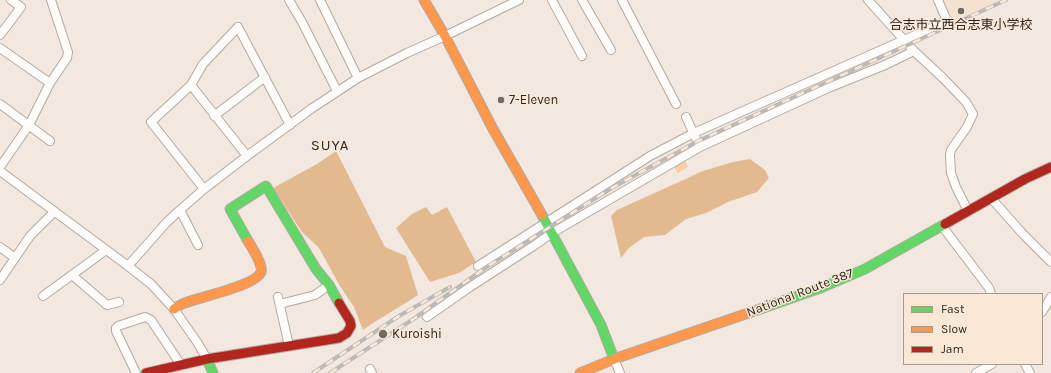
<!DOCTYPE html>
<meta charset="utf-8">
<style>
body{margin:0}
#map{position:relative;width:1051px;height:373px;overflow:hidden;background:#f2e8df;font-family:Karla,sans-serif}
canvas{display:block}
.legend{position:absolute;left:903px;top:293px;width:140px;height:72px;box-sizing:border-box;background:#fae8d7;border:1px solid #a89b8e;margin:0;padding:5px 7px;list-style:none;font-size:12px;color:#2d2720}
.legend li{display:flex;align-items:center;gap:8px;height:20px}
.legend b{width:20px;border:1px solid #a89b8e}
</style>
<div id="map">
<canvas width="1051" height="373"></canvas>
<ul class="legend">
<li><b style="height:5px;background:#63d668"></b>Fast</li>
<li><b style="height:5px;background:#ff974d"></b>Slow</li>
<li><b style="height:5px;background:#b3261e"></b>Jam</li>
</ul>
</div>
<script>
const c = document.querySelector('canvas').getContext('2d');
c.lineJoin = 'round';
function fill(path, color) {
  c.fillStyle = color;
  c.fill(path, 'evenodd');
}
function strokePath(path, color, width, dash) {
  c.strokeStyle = color;
  c.lineWidth = width;
  c.lineCap = dash ? 'butt' : 'round';
  c.setLineDash(dash || []);
  c.stroke(path);
}
function drawText(font, color, halo, rows, align = 'center') {
  c.font = font + ' Karla,"Noto Sans JP",sans-serif';
  c.lineWidth = 3;
  c.setLineDash([]);
  c.textBaseline = 'middle';
  c.strokeStyle = halo;
  c.fillStyle = color;
  for (const [text, x, y, turn = 0] of rows) {
    c.save();
    c.translate(x, y);
    c.rotate((+turn || 0) * Math.PI / 180);
    c.textAlign = isNaN(turn) ? turn : align;
    if (halo) c.strokeText(text, 0, 0);
    c.fillText(text, 0, 0);
    c.restore();
  }
}
fill(new Path2D(`
 M941,0H1002L951,23Z`), '#f4e2d1');
fill(new Path2D(`
 M685,161L688,167L678,173L674,167Z`), '#f8cea4');
fill(new Path2D(`
 M336,151L385,247L406,256L418,295C400,307 381,317 363,330L354,307L340,286L319,248L302,232L273,188L317,164Z
 M750,159L765,170L769,178L757,192L728,202L706,213L686,219L665,235L644,237L629,248L621,258L611,216L617,210L703,171L733,162Z
 M426,207L432,215L447,207L476,262L459,273L430,282L396,228L412,214Z`), '#e3ba90');
const street = new Path2D(`
 M289,0L302,22L337,91
 M320,0L358,78
 M552,0L582,56
 M582,0L611,50
 M622,0L676,104
 M868,0L914,51L943,78L966,102L973,114L967,127L951,150L950,155L951,173L956,187L968,211
 M0,35L21,7L11,0
 M0,48L50,83
 M191,85L247,156
 M0,104L50,141
 M214,116L265,77
 M686,117L700,147
 M0,167L29,125L50,83L67,58L68,52L51,0
 M0,171L128,266L151,284L174,309L197,342L207,359
 M204,189L151,122L191,85L203,64L238,27L290,125
 M991,198L1022,233L1051,262
 M180,210L198,245
 M942,226L989,288L991,294
 M0,247L15,258L0,280
 M15,258L30,236L54,212
 M128,266L166,223L180,210L204,189L247,156L311,109L358,78L407,53L445,36L519,0
 M478,266L650,156L694,133L741,112L947,21L938,0
 M72,275L107,305L119,302
 M43,296L72,275L106,250
 M278,297L289,346
 M280,304L315,295L329,285
 M1042,312L1051,297
 M427,317L470,287L535,245L552,233L700,147L828,88L885,65L914,51
 M614,359L620,373
 M1025,364L1030,373
 M370,369L372,373
 M136,373L116,331V328L118,326L145,317L151,320L181,365
 M976,373L992,364`);
const fast = new Path2D(`
 M542,215L601,325L614,359
 M248,241L230,209L266,186L316,269L329,285L339,303
 M763,308L823,287L865,269L945,224
 M207,359L213,373`);
const slow = new Path2D(`
 M424,0L445,36L493,129L542,215
 M174,309C177,307 181,304 185,303C199,297 256,286 261,272C263,264 252,248 248,241
 M580,373L614,359L763,308`);
const jam = new Path2D(`
 M945,224L1025,179L1051,167
 M146,373L207,359L339,338L347,333L351,326L350,321L339,303`);
strokePath(street, '#b1a9a1', 10);
strokePath(fast, '#b1a9a1', 11);
strokePath(slow, '#b1a9a1', 11);
strokePath(jam, '#b1a9a1', 11);
strokePath(street, '#fdfcfa', 8);
strokePath(fast, '#63d668', 9);
strokePath(slow, '#ff974d', 9);
strokePath(jam, '#b3261e', 9);
const rail = new Path2D(`
 M313,373L399,316L450,287
 M330,373L415,318L485,268L610,189L698,141L1006,0`);
strokePath(rail, '#bcb9b7', 4);
strokePath(rail, '#fae8d7', 2.5, [8]);
for (const [x, y, r, color] of [
 [961,11,4,"#726b63"],
 [501,100,4,"#726b63"],
 [383,334,5,"#726b63"]
]) {
  const dot = new Path2D();
  dot.arc(x, y, r, 0, 2 * Math.PI);
  c.fillStyle = color;
  c.fill(dot);
  strokePath(dot, '#fae8d7', 1.5);
}
drawText('13px', '#2d2720', '#fae8d7', [
 ["合志市立西合志東小学校",961,25,"center"],
 ["7-Eleven",509,100],
 ["Kuroishi",392,334]
], 'left');
drawText('13px', '#2d2720', '#fae8d7', [
 ["National Route 387",800,293,-21]
]);
c.letterSpacing = '1px';
drawText('15px', '#2d2720', '#fae8d7', [
 ["SUYA",330,146]
]);
c.letterSpacing = '0px';
</script>
